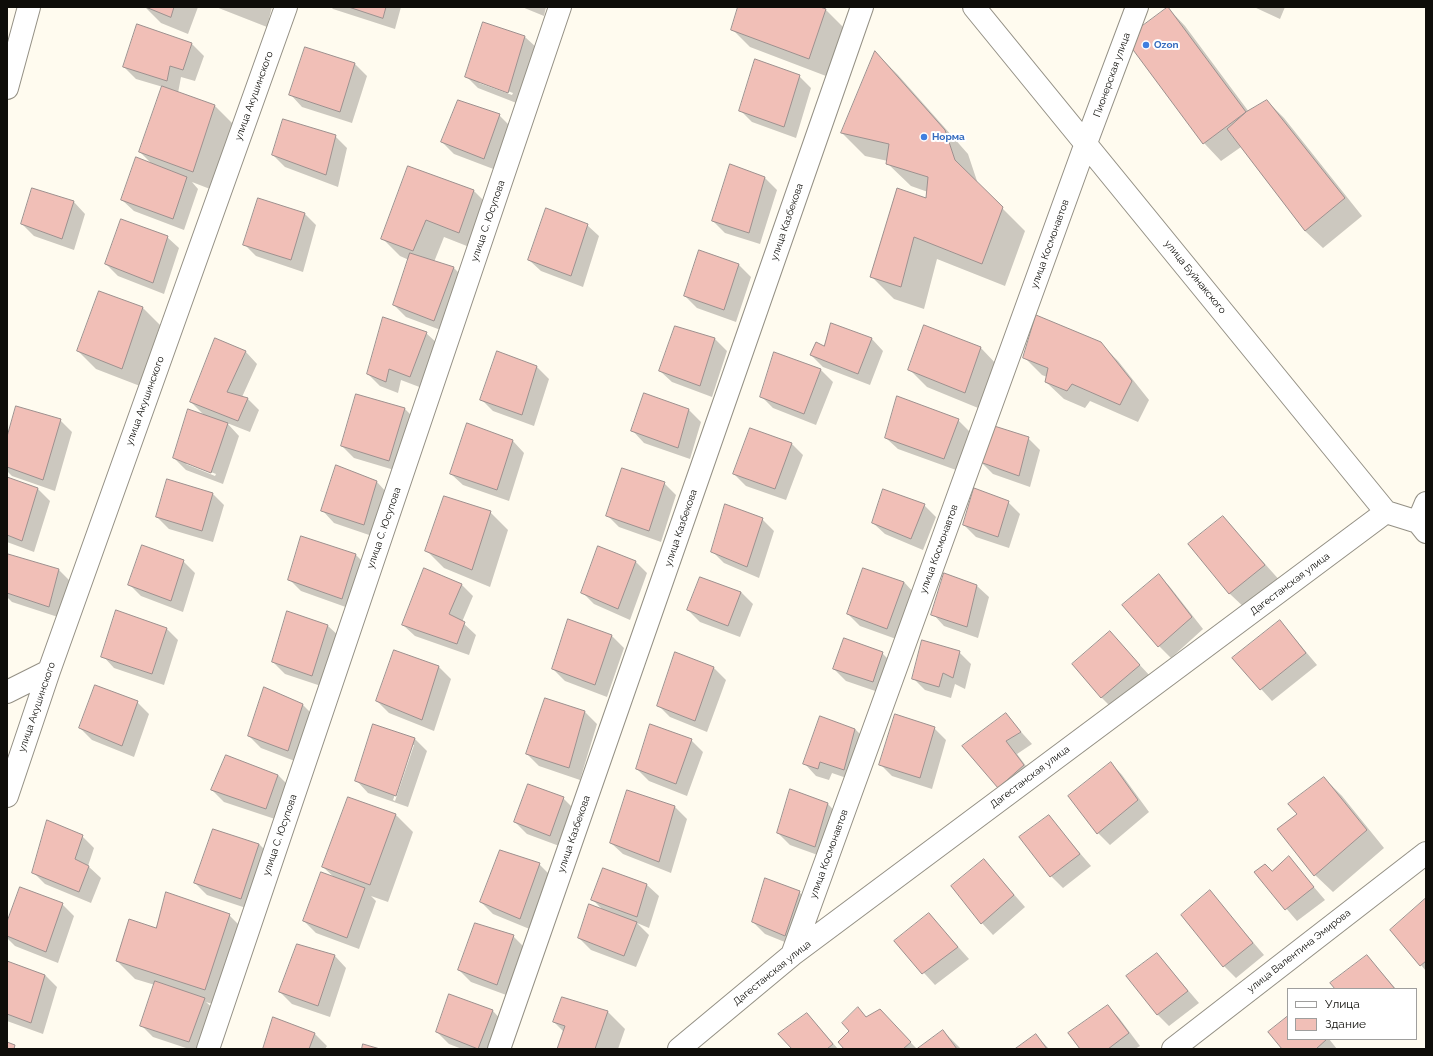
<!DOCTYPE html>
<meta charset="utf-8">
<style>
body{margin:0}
#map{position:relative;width:1433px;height:1056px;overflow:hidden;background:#fffbef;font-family:Raleway,sans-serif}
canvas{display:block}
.frame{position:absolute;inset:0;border:8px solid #0e0d09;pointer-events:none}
.legend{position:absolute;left:1287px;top:988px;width:130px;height:52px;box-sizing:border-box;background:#fff;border:1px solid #9f9e9d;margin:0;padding:5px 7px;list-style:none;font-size:12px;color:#0e0d09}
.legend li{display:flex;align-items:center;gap:8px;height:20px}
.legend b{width:20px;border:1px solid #9f9e9d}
</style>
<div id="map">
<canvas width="1433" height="1056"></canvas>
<div class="frame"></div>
<ul class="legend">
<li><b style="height:5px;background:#fff"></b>Улица</li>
<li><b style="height:11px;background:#f1bfb7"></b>Здание</li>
</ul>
</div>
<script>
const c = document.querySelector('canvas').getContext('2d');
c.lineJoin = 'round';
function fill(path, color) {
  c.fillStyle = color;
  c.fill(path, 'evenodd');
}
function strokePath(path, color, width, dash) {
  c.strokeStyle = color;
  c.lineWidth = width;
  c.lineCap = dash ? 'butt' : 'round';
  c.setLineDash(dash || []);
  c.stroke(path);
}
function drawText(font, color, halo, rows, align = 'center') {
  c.font = font + ' Raleway,sans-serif';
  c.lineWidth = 4;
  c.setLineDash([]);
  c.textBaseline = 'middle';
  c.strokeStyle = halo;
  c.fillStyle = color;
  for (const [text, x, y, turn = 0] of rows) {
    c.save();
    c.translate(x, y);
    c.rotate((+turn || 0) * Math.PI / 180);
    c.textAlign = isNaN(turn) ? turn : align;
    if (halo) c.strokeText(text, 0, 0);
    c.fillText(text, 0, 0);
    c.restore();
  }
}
fill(new Path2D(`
 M145,7H198L188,34L161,23Z
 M216,7H272L267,27Z
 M331,7H401L395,29L333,9Z
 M522,7H546L544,16Z
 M740,7H816L826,10L844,28L826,76L750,47L732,29Z
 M1254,7H1285L1280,19Z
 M1168,8L1185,26L1249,112L1267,101L1284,118L1362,216L1323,248L1305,231L1241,147L1221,161L1204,143Z
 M137,25L192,44L204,56L195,81L181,77L178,93L215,106L233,124L210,189L192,182L198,189L184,230L134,211L122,200L152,164L140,152L163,87L136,79L124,67Z
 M525,37L537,48L519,104L478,88L466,76ZM479,81L513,93L512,95L479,83Z
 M305,48L355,64L367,76L352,123L302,107L291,95Z
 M875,52L898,75L968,154L978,184L1025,231L1005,286L937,259L924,309L894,299L871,276L927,199L928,192L911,186L887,163L888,161L865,156L842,133Z
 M799,76L811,88L796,138L752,122L741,111Z
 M499,115L511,127L496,170L454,154L442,142Z
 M335,136L347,148L338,187L285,167L273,155Z
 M730,165L765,178L777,190L760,244L725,233L713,221Z
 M474,191L491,208L477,250L444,237L434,262L454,268L466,280L446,332L406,317L394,305L409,260L400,256L382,238Z
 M74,202L85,214L74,250L34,236L22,224Z
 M304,213L316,225L303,272L256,256L244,244Z
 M587,225L599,236L583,287L541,271L529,260Z
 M167,237L179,248L164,294L118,276L106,264Z
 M699,251L739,265L751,277L736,322L697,308L685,296Z
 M142,307L160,325L140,386L96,369L78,351Z
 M832,325L872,339L883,351L870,385L823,367L811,355L825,347Z
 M925,326L981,348L998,366L983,410L927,387L909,369Z
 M426,333L438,344L422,388L401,380L398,393L380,386L368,374Z
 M715,339L727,351L712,397L672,382L660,371Z
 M215,340L246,352L257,364L242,397L247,398L259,410L250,432L227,423L239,436L223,484L186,470L174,458L205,416L191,402ZM186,462L216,474L215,476L186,464Z
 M1100,343L1118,361L1149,400L1138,422L1090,401L1085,408L1064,399L1046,382L1047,377L1042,375L1024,357Z
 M497,353L537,367L549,379L534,426L493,411L481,399Z
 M774,354L821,370L833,382L816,425L773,408L761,396Z
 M357,395L405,409L417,421L401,472L354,458L342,446Z
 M645,395L689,410L701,422L690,459L644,443L633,431Z
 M60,420L72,432L55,491L12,476L7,471V440Z
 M958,420L970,432L956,470L898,449L886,438Z
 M1028,438L1040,450L1030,487L993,474L981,462Z
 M513,441L524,453L509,501L463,485L451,474Z
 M791,443L803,455L786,500L746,486L734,474Z
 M7,478L38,489L50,501L34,552L7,542Z
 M377,482L388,494L375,537L334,523L323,511Z
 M664,483L676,495L661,542L619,527L607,515Z
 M212,493L224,505L213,542L169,529L157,517Z
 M1008,502L1020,514L1009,548L976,537L964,525Z
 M924,505L936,517L923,550L885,534L873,523Z
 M490,512L508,530L490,587L444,568L426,550Z
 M1223,517L1282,583L1248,611L1230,594L1189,544Z
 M762,519L774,531L759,578L724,563L712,551Z
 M302,537L356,555L368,567L354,610L301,591L289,579Z
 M9,555L59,570L71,582L61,618L12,602L7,597V563Z
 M183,561L195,573L183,612L141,596L130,585Z
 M635,561L647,573L630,620L594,604L582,592Z
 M944,574L977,586L989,597L978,638L944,626L933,614Z
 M1159,575L1170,587L1203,629L1171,658L1159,646Z
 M701,578L741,592L753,604L740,637L700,622L688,610Z
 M904,582L915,594L899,640L860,626L848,614Z
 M461,584L473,596L462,622L476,635L469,655L415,636L403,625Z
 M568,621L612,636L624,648L607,697L565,681L553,669Z
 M1280,621L1317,665L1272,701L1233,658Z
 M328,626L340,637L324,687L285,674L273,662Z
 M166,628L178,640L164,685L114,668L103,656Z
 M1110,633L1151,677L1113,709L1101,697Z
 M395,651L439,667L451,679L434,731L389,713L377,701Z
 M959,652L971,664L965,689L955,684L951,698L925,690L913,678Z
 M882,653L894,665L884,694L846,681L834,669Z
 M676,654L714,668L726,680L707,732L670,717L658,705Z
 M264,688L303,705L315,717L300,763L261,748L249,736Z
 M546,699L585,712L597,724L580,780L539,766L527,754Z
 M137,702L149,714L134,757L92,740L80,728Z
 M1005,714L1032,744L1017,754L1035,778L999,787Z
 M374,725L415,739L427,751L408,807L368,793L357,781ZM412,745H414L395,801L393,800Z
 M934,728L946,740L932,789L892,776L880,764Z
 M855,729L867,741L855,781L832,773L829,780L816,776L805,764Z
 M691,740L703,752L687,796L649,781L637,769Z
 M1111,763L1122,775L1149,812L1110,845L1098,833Z
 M278,775L290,787L278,820L224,802L212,790Z
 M1324,778L1342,796L1384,848L1333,892L1315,875L1298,814Z
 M627,792L675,807L687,819L671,873L623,854L611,843Z
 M563,798L575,810L562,847L527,834L515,822Z
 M828,804L839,816L826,858L790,845L778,833Z
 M395,814L413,832L388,902L371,896L376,901L359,949L316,933L304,921L336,879L323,867Z
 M1048,816L1091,866L1063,888L1051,876Z
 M82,836L94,848L88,866L101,878L91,903L45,884L33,872Z
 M259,844L271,856L252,910L207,895L195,883Z
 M1289,858L1325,900L1297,921L1255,872H1272Z
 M984,860L1025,907L993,935L982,923Z
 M539,864L551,876L532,930L493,914L481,902Z
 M603,869L647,885L659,896L649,928L637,923L649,935L636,967L591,950L579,938L603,910L592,899Z
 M799,892L811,904L797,947L765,934L753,922Z
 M1210,892L1264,955L1236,978L1224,966Z
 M1426,900V971L1421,965Z
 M62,904L74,916L58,963L15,946L7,938V925Z
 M929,914L969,959L935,985L895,941Z
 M229,915L247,933L222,1007L206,1002L216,1011L202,1049H189L153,1037L141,1025L155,985L135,979L117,961L156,930Z
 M513,936L525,948L509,996L471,982L459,970Z
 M1157,954L1199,1003L1169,1026L1157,1014Z
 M335,956L346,968L330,1017L292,1004L280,992Z
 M1367,956L1396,989H1336Z
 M7,962L45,975L57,987L43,1034L7,1021Z
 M563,998L608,1012L625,1029L618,1049H558L564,1032L554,1022Z
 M1108,1006L1119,1018L1140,1046L1135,1049H1082Z
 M858,1008L867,1018L891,1022L917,1049H845Z
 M493,1011L504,1023L494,1049H462L449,1044L437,1032Z
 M807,1014L818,1026L838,1049H793Z
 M1288,1017V1039H1329L1337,1049H1283Z
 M274,1019L315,1034L327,1046L325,1049H264Z
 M943,1031L961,1049H919Z
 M1036,1035L1049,1049H1016Z`), '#0003');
const building = new Path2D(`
 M146,7H174L171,17Z
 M349,7H386L383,18Z
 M738,7H820L826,9L809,59L731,30Z
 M1168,7L1246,112L1203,144L1125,39Z
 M483,22L525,36L508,93L465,77Z
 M137,24L192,43L183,70L170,66L167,81L123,67Z
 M305,47L355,63L340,112L289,95Z
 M875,51L945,130L955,160L1003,207L982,264L914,237L901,287L870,277L897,188L926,198L928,177L886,164L889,144L841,133Z
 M755,59L800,75L784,127L739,111Z
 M162,86L215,105L193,172L139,152Z
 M458,100L500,114L484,159L441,142Z
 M1267,100L1345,198L1305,231L1227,129L1246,112Z
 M283,119L336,135L326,175L272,155Z
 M136,157L187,177L173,219L121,200Z
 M730,164L765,177L749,233L712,221Z
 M408,166L474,190L459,233L426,220L413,251L381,239Z
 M32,188L74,201L62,239L21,224Z
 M258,198L305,213L291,260L243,245Z
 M546,208L588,224L571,276L528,260Z
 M121,219L168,236L153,283L105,264Z
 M699,250L739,264L724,310L684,296Z
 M410,253L454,267L434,321L393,305Z
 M99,291L143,307L122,369L77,351Z
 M1036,315L1101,342L1132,381L1120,405L1072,384L1067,391L1045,382L1048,368L1023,358Z
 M383,317L427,332L410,377L389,369L386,382L367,374Z
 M831,323L872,338L858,374L810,355L816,342L824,346Z
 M924,325L981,347L965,393L908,370Z
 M675,326L715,338L700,386L659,371Z
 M215,338L246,351L227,392L248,398L238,421L190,402Z
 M497,351L537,366L522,415L480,400Z
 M774,352L821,369L804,414L760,397Z
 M644,393L689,409L678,448L631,431Z
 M356,394L405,408L389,461L341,446Z
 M897,396L959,419L944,459L885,438Z
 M16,406L61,419L43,480L7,467V437Z
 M188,409L228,423L211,473L173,458Z
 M467,423L513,440L497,490L450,474Z
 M991,425L1029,437L1019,476L980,462Z
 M750,428L792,443L775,489L733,474Z
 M336,465L377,481L364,525L321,511Z
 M622,468L665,482L649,531L606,516Z
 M7,477L38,488L22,541L7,535Z
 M167,479L213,493L202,531L156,517Z
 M974,488L1009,501L998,537L963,525Z
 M883,489L925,504L911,539L872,523Z
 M444,496L491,511L472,570L425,551Z
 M725,504L763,518L747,567L711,552Z
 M1223,516L1265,565L1229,594L1188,544Z
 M301,536L356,554L342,599L288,580Z
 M142,545L184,560L171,601L128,585Z
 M598,546L636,561L618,609L581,593Z
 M8,554L59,569L49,607L7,593Z
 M424,568L462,584L449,614L465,622L457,644L402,625Z
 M863,568L904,582L887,629L847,614Z
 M944,573L977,585L967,627L931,615Z
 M1159,574L1192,617L1158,647L1122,605Z
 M700,577L741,592L728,626L687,610Z
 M116,610L167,628L152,674L101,657Z
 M287,611L328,625L312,676L272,662Z
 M568,619L612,635L595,685L552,669Z
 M1280,620L1306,653L1260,690L1232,658Z
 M1110,631L1140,665L1101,698L1072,664Z
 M844,638L883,652L873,682L833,669Z
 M922,640L960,651L953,678L943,673L939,687L912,679Z
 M394,650L439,666L422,720L376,701Z
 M675,652L714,667L695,721L657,706Z
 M95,685L138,701L122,746L79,728Z
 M264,687L303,704L288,751L248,736Z
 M545,698L585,711L569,768L526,754Z
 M1006,713L1021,732L1006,741L1024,765L998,788L962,746Z
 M895,714L935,727L920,778L879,765Z
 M820,716L855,729L844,770L820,762L818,769L803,764Z
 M373,724L415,738L396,796L355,781Z
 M650,724L692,739L676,784L636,769Z
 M226,755L278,775L266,809L211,790Z
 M1111,762L1138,800L1097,834L1068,796Z
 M1324,777L1367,830L1314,876L1277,829L1297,814L1288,804Z
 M528,784L564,797L550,836L514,822Z
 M790,789L828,803L815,847L777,833Z
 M627,790L675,806L659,862L610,843Z
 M348,797L396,814L370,885L322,867Z
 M1049,815L1080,854L1050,877L1019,837Z
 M47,820L83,835L75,859L89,866L79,892L32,873Z
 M213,829L259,844L241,899L194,883Z
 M500,850L540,863L520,919L480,902Z
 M1289,856L1314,887L1285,910L1254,872L1265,864L1272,871Z
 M984,859L1014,895L981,924L951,886Z
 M603,868L647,884L637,917L591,900Z
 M321,872L365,888L347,938L303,921Z
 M765,878L800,891L785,936L752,922Z
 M20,887L63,903L46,952L7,936V922Z
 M1210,890L1253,943L1223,967L1181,915Z
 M166,892L230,914L205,990L116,961L129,919L156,928Z
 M1426,898V961L1420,966L1390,930Z
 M589,904L637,922L624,956L578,938Z
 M929,913L958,947L922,974L894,941Z
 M475,923L514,935L497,985L458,970Z
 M297,944L335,955L318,1006L279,992Z
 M1157,953L1188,991L1157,1015L1126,976Z
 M1367,955L1395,989H1335L1330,983Z
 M7,961L45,975L31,1023L7,1014Z
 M155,981L205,998L189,1042L140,1026Z
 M449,994L493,1010L478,1049L436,1032Z
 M562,997L608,1011L595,1049H557L565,1026L553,1022Z
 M1108,1005L1129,1033L1108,1049H1080L1068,1033Z
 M858,1007L866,1017L880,1009L911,1042L903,1049H844L838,1042L849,1031L842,1023Z
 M807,1013L833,1044L827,1049H792L778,1034Z
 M1288,1016V1039H1327L1316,1049H1282L1268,1032Z
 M273,1017L315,1033L309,1049H263Z
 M943,1030L957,1049H917Z
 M1036,1034L1047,1049H1015Z
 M7,1042L15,1045L14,1049H7Z
 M363,1044L380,1049H362Z`);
fill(building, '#f1bfb7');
strokePath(building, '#9d908e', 1);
const minor = new Path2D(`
 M974,7L1386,512L1418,522L1426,532
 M7,88L29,7
 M1418,522L1426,503
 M7,692L49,671
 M7,796L49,671L286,7
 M792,955L1086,143L1137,7
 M208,1049L560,7
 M499,1049L862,7
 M679,1049L792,955L1386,512
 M1173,1049L1426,853`);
strokePath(minor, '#949085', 24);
strokePath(minor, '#fff', 22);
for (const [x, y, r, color] of [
 [1146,45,4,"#3f7fe0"],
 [924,137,4,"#3f7fe0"]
]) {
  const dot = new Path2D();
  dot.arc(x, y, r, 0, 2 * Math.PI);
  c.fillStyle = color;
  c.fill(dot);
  strokePath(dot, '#fff', 1.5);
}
drawText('bold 10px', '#366cbe', '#fff', [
 ["Ozon",1154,45],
 ["Норма",932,137]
], 'left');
drawText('10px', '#0e0d09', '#fff', [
 ["Пионерская улица",1112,75,-70],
 ["улица Акушинского",254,96,-70],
 ["улица С. Юсупова",488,221,-71],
 ["улица Казбекова",787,222,-71],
 ["улица Космонавтов",1050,244,-70],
 ["улица Буйнакского",1195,277,51],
 ["улица Акушинского",145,401,-70],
 ["улица С. Юсупова",384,528,-71],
 ["улица Казбекова",681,528,-71],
 ["улица Космонавтов",939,549,-70],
 ["Дагестанская улица",1290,584,-37],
 ["улица Акушинского",37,707,-71],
 ["Дагестанская улица",1030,777,-37],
 ["улица Казбекова",574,834,-71],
 ["улица С. Юсупова",280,835,-71],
 ["улица Космонавтов",829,854,-70],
 ["улица Валентина Эмирова",1299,951,-38],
 ["Дагестанская улица",772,973,-39]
]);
</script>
